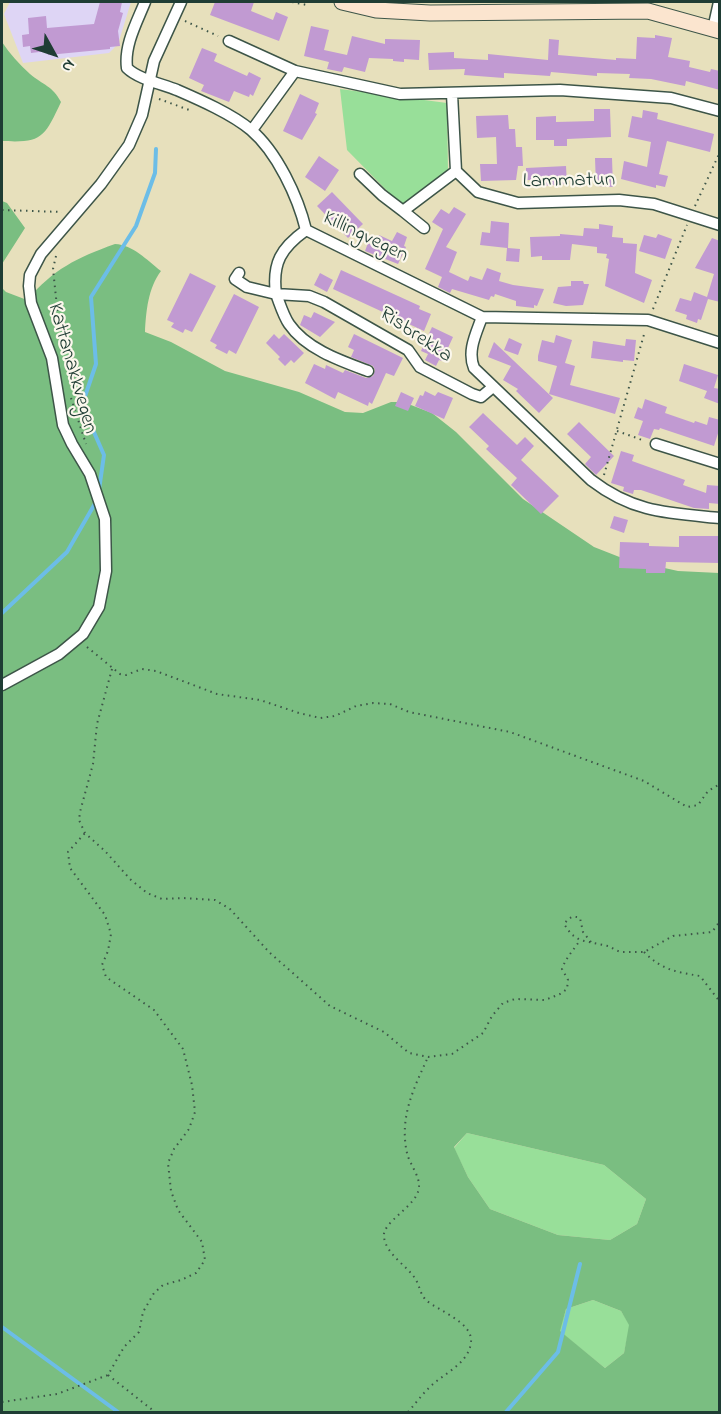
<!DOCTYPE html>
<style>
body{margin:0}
#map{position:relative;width:721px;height:1414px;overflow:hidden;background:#e7e0bc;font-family:"Indie Flower",sans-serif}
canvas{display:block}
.frame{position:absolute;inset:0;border:3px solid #1f3d34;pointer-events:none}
.north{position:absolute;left:24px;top:24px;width:60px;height:60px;-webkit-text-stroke:4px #fbf7ec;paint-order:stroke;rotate:130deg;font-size:16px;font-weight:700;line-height:24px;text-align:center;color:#1f3d34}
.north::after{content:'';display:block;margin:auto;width:21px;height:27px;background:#1f3d34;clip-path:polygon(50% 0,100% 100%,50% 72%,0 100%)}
</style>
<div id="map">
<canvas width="721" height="1414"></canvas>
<div class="frame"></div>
<div class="north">N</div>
</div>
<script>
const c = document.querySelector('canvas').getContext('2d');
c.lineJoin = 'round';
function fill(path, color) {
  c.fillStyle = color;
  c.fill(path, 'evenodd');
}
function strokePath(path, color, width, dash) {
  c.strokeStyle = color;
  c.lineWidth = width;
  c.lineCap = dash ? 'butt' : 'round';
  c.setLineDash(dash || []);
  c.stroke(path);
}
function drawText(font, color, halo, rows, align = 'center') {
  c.font = font + ' "Indie Flower",sans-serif';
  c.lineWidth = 4.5;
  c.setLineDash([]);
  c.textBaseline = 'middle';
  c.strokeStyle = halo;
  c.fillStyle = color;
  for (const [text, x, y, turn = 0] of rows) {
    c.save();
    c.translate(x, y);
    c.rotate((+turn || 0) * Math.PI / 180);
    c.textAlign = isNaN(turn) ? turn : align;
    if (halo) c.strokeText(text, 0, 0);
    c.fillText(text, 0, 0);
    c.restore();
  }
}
fill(new Path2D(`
 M10,2H131L118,44L109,53L23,63L4,14Z`), '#ded5f5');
fill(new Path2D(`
 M340,89L447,103L448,171L403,207L347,150Z
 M467,1133L604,1165L646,1199L637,1224L610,1240L558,1235L490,1209L468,1177L454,1148Z
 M593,1300L621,1311L630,1325L624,1353L605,1368L559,1331L566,1309Z`), '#98df99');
fill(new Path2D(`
 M2,42C10,54 19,64 30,74C43,85 53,86 61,102C44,138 42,143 2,141Z
 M2,201L7,203L25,228L2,264Z
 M115,244C133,245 147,260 161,271C148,288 146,312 145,332L171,342L225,371L299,392L345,412L363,413L391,402H403L432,413L456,432L523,499L594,547L622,558L651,565L678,571L719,573V1412H2V288L6,292L27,300C54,269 76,258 115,244ZM467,1133L604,1165L646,1199L637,1224L610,1240L558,1235L490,1209L468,1177L454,1147ZM593,1300L621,1311L629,1325L624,1353L605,1368L560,1331L566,1309Z`), '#7abe81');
strokePath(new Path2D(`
 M99,490L104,455L82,405L96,364L91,297L136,226L155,173L156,149
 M2,613L67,552L97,500
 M2,1327L118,1412
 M506,1412L558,1352L580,1264`), '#6cbde7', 4);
fill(new Path2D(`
 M100,2H122L120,12L123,13L118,31L120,46L110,47V49L48,55L47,51L31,53L30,46L23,47L22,35L29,34L28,18L46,16L47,28L94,24Z
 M215,2H254L251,11L273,20L276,12L288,17L279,41L210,15Z
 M311,26L329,30L324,50L347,55L352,36L385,44V39L420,40L419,60L404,59V62L393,61V59L369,58L365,72L344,67L342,72L327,69L329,62L304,56Z
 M655,35L672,38L668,57L690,61L689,67L710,72L711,69L720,71V90L686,81L685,86L651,79L629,78L630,74L597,73V76L551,72L550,76L504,73V78L464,75L465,69L429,70L428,53L454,52V58L488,60V54L548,60L549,39L559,40L558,55L616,60V58L636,59L637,37L655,38Z
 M202,48L217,54L214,61L247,76L249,72L261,78L253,96L250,94L249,97L234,91L229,102L201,91L204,85L189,78Z
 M300,94L319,103L315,113L317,114L302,140L283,131Z
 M594,109H610L611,137L567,139V146H554V140H536V117L556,116V122L594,121Z
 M643,110L658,113L657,119L714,134L710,152L667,141L659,174L668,176L665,187L656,185V188L621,179L624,161L647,167L651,142L628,137L632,116L642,118Z
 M508,115L509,129H515L516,147H522L523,166H518L516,180L481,181L480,164H497L496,137L477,138L476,116Z
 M319,156L339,170L325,191L305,177Z
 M595,158H612L613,187L596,186Z
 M566,166L567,184L531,187L530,180H526V168Z
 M332,192L363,224L348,238L317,206Z
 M454,207L466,214L446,247L457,252L449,272L468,281L470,276L482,280L487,268L501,273L499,281L513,285L544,289L537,306L534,305V308L516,306V301L495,294L494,297L491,296L489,300L452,289L450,293L438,287L442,277L425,269L443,229L432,222L441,209L449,214Z
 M491,221L509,223L508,248L520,249L519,262L506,261L507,248L480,245L482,232L490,233Z
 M599,224L613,226L612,237L623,238V243L637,244L635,273L652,280L644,303L605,286L609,259L606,258L607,254L597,253V247L572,244L570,260H542V256L531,257L530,237L560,236V234L583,236L584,228L599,229Z
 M397,232L407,237L404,246L406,247L398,264L365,251L368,243L374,246L379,235L392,241Z
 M658,234L672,239L665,259L639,251L644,235L656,238Z
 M712,238L720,241V302L708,299L701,320L698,319L697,323L686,319L687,315L675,311L680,298L691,301L694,292L707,297L714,274L695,268Z
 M341,270L420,306L419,309L431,314L424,331L333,289Z
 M190,273L216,286L192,332L185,329L183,333L171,327L174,323L167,320Z
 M320,273L333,280L327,292L314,285Z
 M571,281H583L584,284H589L583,305L566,306L553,303L558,287L571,286Z
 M234,294L259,307L236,354L229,350L227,354L215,348L217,345L210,341Z
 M314,312L335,322L320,337L300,325L304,315L311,318Z
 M432,327L453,337L442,361L439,360L436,366L425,360L428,354L421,351Z
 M274,334L279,339L284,334L304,353L294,363L291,360L285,366L278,359L280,357L266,343Z
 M354,334L403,358L394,376L386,373L372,404L369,402L368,406L338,392L335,399L305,383L314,364L325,369L326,365L343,373L345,370L366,378L373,376L375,370L373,366L351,357L354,350L348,347Z
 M556,335L572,340L565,363L575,366L570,385L620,398L615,414L549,394L557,366L538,361V356L542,340L554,343Z
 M509,338L522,344L518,355L504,350Z
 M626,339L636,340L634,361L623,360V362L591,358L593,341L625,346Z
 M494,342L553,398L539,413L516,391L518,389L503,380L511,366L488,357Z
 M684,364L718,375L714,388L720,389V404L704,398L707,391L679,381Z
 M425,391L435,396L438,392L453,398L444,419L415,406L420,395L423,396Z
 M401,392L414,398L408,411L395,406Z
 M645,399L667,407L665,413L694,423L695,421L707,425L709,417L720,420V427L714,446L660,428L659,430L654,429L650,439L638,435L643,421L634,418L638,407L642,409Z
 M483,413L517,445L525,437L534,446L521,460L559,496L541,514L511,485L517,478L486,449L489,446L469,427Z
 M579,422L614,456L596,475L585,464L591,457L567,434Z
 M621,451L634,455L632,461L685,480L683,485L706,493L707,485L720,486V504L709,503V509L694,508L641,490H634L633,494L623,491L624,487L611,483Z
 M614,516L628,520L624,533L610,528Z
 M679,536H720V563L666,562L665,573H646V569L619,568L620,542L649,543V546L679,547Z`), '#c19ad2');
const minor = new Path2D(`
 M145,2C137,22 124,45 127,68C138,79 162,84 177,90C200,100 232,114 251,130C277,152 298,197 306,230L482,317L648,320L720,343
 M713,29L719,2
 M229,41L295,71L400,94L560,90L671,98L720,111
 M452,94L456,171L478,192L518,203L619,200L654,204L720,225
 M252,130L295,71
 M360,174L382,195L403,211L456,171
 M403,211L424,228
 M239,273L235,279L247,287L276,294C272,263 281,248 306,230
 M482,317C476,334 467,351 474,368L591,480C634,513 668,513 720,518
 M368,371C341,361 306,349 289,324C283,315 280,304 276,294L309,296L324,302L408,350L420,367L472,394L481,397L493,387
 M656,444L720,464
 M2,685L59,654L83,634L99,607L106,571L105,519L90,474L72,444L63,425L52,358L31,303L29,286L30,275L41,254L101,184L129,145L142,115L154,61L181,2`);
const secondary = new Path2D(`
 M342,2L376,10L430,13L648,11L720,31`);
strokePath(minor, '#3d5548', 13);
strokePath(secondary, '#3d5548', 17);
strokePath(new Path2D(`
 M292,2L307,5
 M185,21L218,36
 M159,99L192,111
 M695,206L720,152
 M2,210L62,212
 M56,256L53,269L61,345
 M653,309L687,225
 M71,398L86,444
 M617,431L645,441
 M604,475L645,331
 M87,647L120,674L126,675L142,669L156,671L217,694L260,700L299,713L320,718L335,716L356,706L373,703L390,704L409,712L510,732L644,781L687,807L698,805L708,791L720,784
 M112,669L97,724L93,764L80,812L79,820L85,833L105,851L130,879L147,893L162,899L183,898L215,900L230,909L269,952L330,1006L384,1032L409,1053L428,1057L452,1054L483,1033L492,1016L503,1003L515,999L545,1000L560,994L567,989L568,980L562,969C566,957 574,950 580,940
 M591,942L583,932L580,918C572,915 569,918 564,924L571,934L580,940L608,946L620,952H644L673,936L712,932L720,921
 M644,952C662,970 676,972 700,976L720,1002
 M108,1375L155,1412
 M2,1402L57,1394L108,1375L124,1347L139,1332L143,1312L154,1293L163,1285L181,1280L196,1273L205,1260L202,1242L178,1210L171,1191L168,1163L174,1149L189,1129L195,1112L192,1085L183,1049L154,1010L106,977L102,965L108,951L111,934L105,915L70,868L68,852L85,833
 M408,1412C416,1403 423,1393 432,1385C445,1373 469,1363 471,1342C473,1322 438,1311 426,1300C420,1294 420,1287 416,1280C409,1267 386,1255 384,1237C381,1222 418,1206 419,1187C420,1176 409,1163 407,1153C399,1117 414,1088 428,1057`), '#3d5548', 2, [1.5, 4.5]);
strokePath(minor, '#fff', 10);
strokePath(secondary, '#fbe5cf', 15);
drawText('21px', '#1f3d34', '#fbf7ec', [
 ["Lammatun",569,182,-1],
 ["Killingvegen",365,238,26],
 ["Risbrekka",415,336,34],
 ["Kattanakkvegen",71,369,74]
]);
</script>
